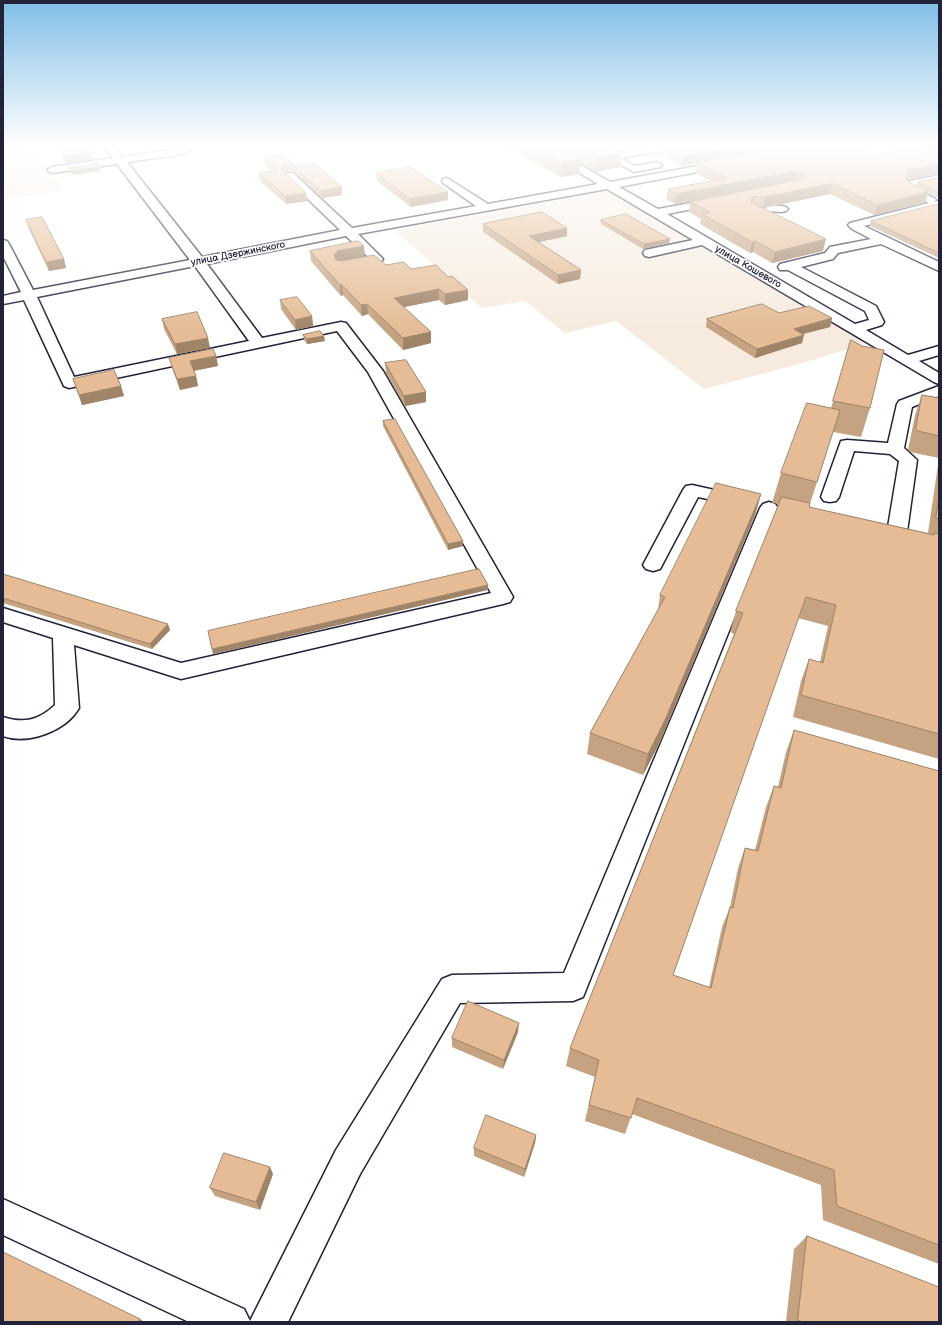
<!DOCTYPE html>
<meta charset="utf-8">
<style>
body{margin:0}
#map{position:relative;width:942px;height:1325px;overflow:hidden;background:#fff;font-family:"Balsamiq Sans",sans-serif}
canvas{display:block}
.frame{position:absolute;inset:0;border:4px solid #22223b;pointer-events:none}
</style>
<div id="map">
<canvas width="942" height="1325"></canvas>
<div class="frame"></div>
</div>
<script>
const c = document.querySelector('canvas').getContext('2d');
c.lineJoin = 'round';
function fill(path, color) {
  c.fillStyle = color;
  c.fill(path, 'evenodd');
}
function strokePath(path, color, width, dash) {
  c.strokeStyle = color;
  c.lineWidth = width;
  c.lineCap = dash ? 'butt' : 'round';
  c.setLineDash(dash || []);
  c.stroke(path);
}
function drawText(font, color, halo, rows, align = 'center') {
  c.font = font + ' "Balsamiq Sans",sans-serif';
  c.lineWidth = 3.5;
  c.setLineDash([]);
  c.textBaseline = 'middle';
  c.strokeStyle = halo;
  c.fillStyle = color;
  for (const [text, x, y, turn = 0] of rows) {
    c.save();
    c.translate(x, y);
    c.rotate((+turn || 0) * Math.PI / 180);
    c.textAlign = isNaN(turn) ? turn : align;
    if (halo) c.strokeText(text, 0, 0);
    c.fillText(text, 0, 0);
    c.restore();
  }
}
fill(new Path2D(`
 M43,157L63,190L3,199V161Z
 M608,191L768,283L870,342L796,365L704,389L616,321L565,333L525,301L482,308L395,230Z`), '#f7ebdf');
const minor = new Path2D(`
 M102,144H112L122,157L184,148L188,149L189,151L184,154L127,162L202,257L340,230L285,177L284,175L285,173H293L352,228L476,206L443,183L442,181L443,179L447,178L488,204L598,184L531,144H544L610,182L725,161L730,164L729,166L619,187L658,209L718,198L722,199L724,201L722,203L667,214L855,324L869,320L865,311L788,270H780L778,267L780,264L825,253L830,247L871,239L852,229L848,225L850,223L929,203L910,194L904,188L905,182L939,175V181L914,186L918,190L934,198L936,200L934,202L939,201V207L864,226L939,262V271L881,244L838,253L833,259L801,267L876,306L884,322L882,325L866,330L908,355L939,346V355L919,361L939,373V384L934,382L702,245L649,257L645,256L643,253L645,250L693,240L607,189L358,234L383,259L381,262L353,268L349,267L347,264L349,261L368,257L346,236L207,264L262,338L341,322L346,323L383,371L513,597L510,602L503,604L181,679L74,645L79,708C66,731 28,745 3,736V717C24,724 39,720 55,705L53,638L3,622V608L181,663L491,593L368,372L337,331L69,388L64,386L24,300L3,304V296L21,292L3,256V240L7,241L9,244L33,290L190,260L117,164L52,173L47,170L52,167L113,158ZM195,266L249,341L74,377L37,297Z
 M665,144H689L684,147L621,158L635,166L657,162L662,165L661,167L634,172L606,157L611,154Z
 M882,144H897L933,158L934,160L929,163L925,162Z
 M736,195L755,204L782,206L786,207L788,209L786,211L782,212L753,210L732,200L730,198Z
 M939,386V396L912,407L904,448L917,460L906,539L903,543L896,545L889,543L886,539L899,461L890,454L854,451L839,497L836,501L830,502L824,501L821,497L841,441L847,440L888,443L897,404L899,401Z
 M692,485L746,497L749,501L746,505L740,506L698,497L660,569L653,571L646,569L643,565L683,490L686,486Z
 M769,502L775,504L778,508L583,997L573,1001L460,1003L360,1174L288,1322H189L3,1235V1199L244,1309L250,1321L336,1150L442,979L452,975L564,973L760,508L763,504Z`);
strokePath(minor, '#22223b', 3);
fill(minor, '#fff');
fill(new Path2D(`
 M499,144H606V148L620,167L595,172L580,163L579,174L561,177L510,148L507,149Z
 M924,144H939V174L907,180L913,185L917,187L918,182L939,178V198L928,193L925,203L874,215L830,194L763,208L823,251L772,263L753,252L750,253L700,224L701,219L689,212L690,202L703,199L675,204L666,199L668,189L711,181L696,173L697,163L682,166L660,155L662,145L877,154L926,152L928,146Z
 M61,151L93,159L66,163L63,159Z
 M283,155L297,166L342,187V195L322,198L294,172H284L306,193L307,201L286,204L260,181L259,173L272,171L265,165L264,158Z
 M376,173L448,192V200L411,207L377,181Z
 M939,204V258L870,226L871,221Z
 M26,220L64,259L66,268L49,271L29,229Z
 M601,220L669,243L643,249L601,224Z
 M483,224L567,236L539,242L581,270L580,279L558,284L483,232Z
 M310,251L365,256L340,261L386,265L411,269L448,277L468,290V300L445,305L439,300L404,307L431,343L403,350L368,314L362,316L343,295L341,296L311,261Z
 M280,300L312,316L313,326L296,330L281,309Z
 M779,313L832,318L830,327L803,334L802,343L755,358L706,327L707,319Z
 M162,319L210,348L177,354L164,329Z
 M303,335L325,341L307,344L304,340Z
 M851,340L870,408L861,437L833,432L809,507L928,533L939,458L910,452L908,450L915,415L922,395L939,398V759L793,717L801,681L809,659L820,662L828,626L798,618L673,975L709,987L722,927L730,907L738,868L745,848L755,850L766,807L774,786L778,787L786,752L794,730L939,771V1264L823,1220L821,1185L632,1114L625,1134L585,1121L595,1077L566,1066L570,1048L734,634L730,632L736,611L779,504L772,503L781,473L831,408Z
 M216,356L218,366L194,371L196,376L198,386L180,390L172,368L169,358Z
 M385,363L426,392V402L405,406L386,373Z
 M73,379L121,386L124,396L82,405Z
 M383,421L463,541V546L448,550L383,426Z
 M761,494L755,515L660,742L643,775L587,754L590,733L658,610L660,595Z
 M3,574L170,630L152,649L3,603Z
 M518,1032L503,1069L452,1047V1038Z
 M536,1135L535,1143L524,1177L474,1156V1148Z
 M273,1174L260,1210L215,1196L210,1188Z
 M807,1236L939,1322H786L794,1249Z`), '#c5a280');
fill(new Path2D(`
 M507,144H510V148L507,149Z
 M603,144H606L605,155L622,153L620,167L595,172L597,157Z
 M748,144H799L682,166L684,156Z
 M91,152L93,159L66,163L64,156Z
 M580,160L579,174L561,177L562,163Z
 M284,164L285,172L283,174L282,167Z
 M939,164V174L905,181L908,170Z
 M100,167L101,171L73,175L71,171Z
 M798,171L796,182L675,204L676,194Z
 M833,183L830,194L763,208L765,197Z
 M342,187V195L322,198L321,191Z
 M448,192V200L411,207L410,199Z
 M928,192L925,203L874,215L877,205Z
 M306,193L307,201L286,204L285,196Z
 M754,196L752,206L750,200Z
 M567,228V236L529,244V236Z
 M670,239L669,243L643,249L644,244Z
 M826,239L823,251L772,263L775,252Z
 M755,241L753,252L750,253L752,242Z
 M364,246L365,256L338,262L335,265L334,255L337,251Z
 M64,259L66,268L49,271L46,262Z
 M581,270L580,279L558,284V275Z
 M340,285H342L343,295L341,296Z
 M439,289V300L395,309L394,298Z
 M468,290V300L445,305V294Z
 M367,304L368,314L362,316L361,305Z
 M312,316L313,326L296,330L295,320Z
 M832,318L830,327L791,337L794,329Z
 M431,332V343L403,350V338Z
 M804,335L802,343L755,358L757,349Z
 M324,336L325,341L307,344V339Z
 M208,338L210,348L177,354L175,344Z
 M216,356L218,366L192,371L190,361Z
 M196,376L198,386L180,390L177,379Z
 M121,386L124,396L82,405L79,395Z
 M426,392V402L405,406L404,396Z
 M761,494L755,515L660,742L643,775L648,754Z
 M463,541V546L448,550V544Z
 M488,585V590L241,648L213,654L212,649Z
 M168,624L170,630L152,649L150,644Z
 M519,1023L518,1032L503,1069L504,1060Z
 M536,1135L535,1143L524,1177L525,1169Z
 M270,1167L273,1174L260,1210L256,1202Z
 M140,1319L144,1322H138Z`), '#a08468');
const building = new Path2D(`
 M528,144H553L580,160L562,163Z
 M573,144H603L605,148L622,153L597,157Z
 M664,144H748L684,156L662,145Z
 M795,144H853L877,154L912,147L939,157V164L908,170L906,179L913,185L928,192L877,205L833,183L765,197L754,196L750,200L753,203L826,239L775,252L755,241L752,242L702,214L710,212L690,202L803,179L805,175L803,172L798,171L676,194L668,189L727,178L697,163Z
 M931,144H939V148Z
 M88,147L91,152L64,156L61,151Z
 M283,155L297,166L314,163L342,187L321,191L293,165L284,164L282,167L283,171L306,193L285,196L259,173L278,170L264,158Z
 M98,164L100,167L71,171L70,168Z
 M410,167L448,192L410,199L376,173Z
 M939,178V193L918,182Z
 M939,204V253L871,221Z
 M542,212L567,228L529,236L581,270L558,275L483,224Z
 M626,214L670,239L644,244L601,220Z
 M42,217L64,259L46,262L26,220Z
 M358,241L364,246L337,251L334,255L336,260L341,261L374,255L386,265L404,262L411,269L436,265L448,277L452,276L468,290L445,294L439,289L394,298L431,332L403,338L367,304L361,305L342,285H340L310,251Z
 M297,297L312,316L295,320L280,300Z
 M762,304L779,313L809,306L832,318L794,329L804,335L757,349L707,319Z
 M197,312L208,338L175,344L162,319Z
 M320,331L324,336L307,339L303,335Z
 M851,340L862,346L884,350L870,408L833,401Z
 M213,349L216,356L190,361L196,376L177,379L169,358Z
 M406,360L426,392L404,396L385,363Z
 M114,370L121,386L79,395L73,379Z
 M922,395L939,398V436L918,431L916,429Z
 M807,403L840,410L817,482L781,473Z
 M395,419L463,541L448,544L383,421Z
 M716,483L761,494L665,720L648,754L590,733L665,597L660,595Z
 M782,497L810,503L809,507L934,535V533L939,534V734L801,695L809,659L823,663L836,605L806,597L673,975L711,988L730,907L733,908L745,848L758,851L774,786L781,788L794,730L939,771V1245L837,1206L834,1170L637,1098L631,1118L589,1105L599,1060L570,1048L743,613L736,611Z
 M939,497V519L936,518Z
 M479,569L488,585L212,649L208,631Z
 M3,574L168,624L150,644L3,598Z
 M468,1001L519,1023L504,1060L452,1038Z
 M486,1115L536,1135L525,1169L474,1148Z
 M224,1153L270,1167L256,1202L210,1188Z
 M807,1236L939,1287V1322H803L798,1320Z
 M3,1252L140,1319L138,1322H3Z`);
fill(building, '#e5bc95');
strokePath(building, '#a08468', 1);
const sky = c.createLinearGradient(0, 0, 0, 330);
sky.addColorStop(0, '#7fbee6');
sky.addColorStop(0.44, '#fff');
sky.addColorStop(1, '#ffffff00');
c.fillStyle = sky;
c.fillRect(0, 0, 942, 330);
drawText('10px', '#22223b', '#fff', [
 ["улица Дзержинского",238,254,-11],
 ["улица Кошевого",748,267,30]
]);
</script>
